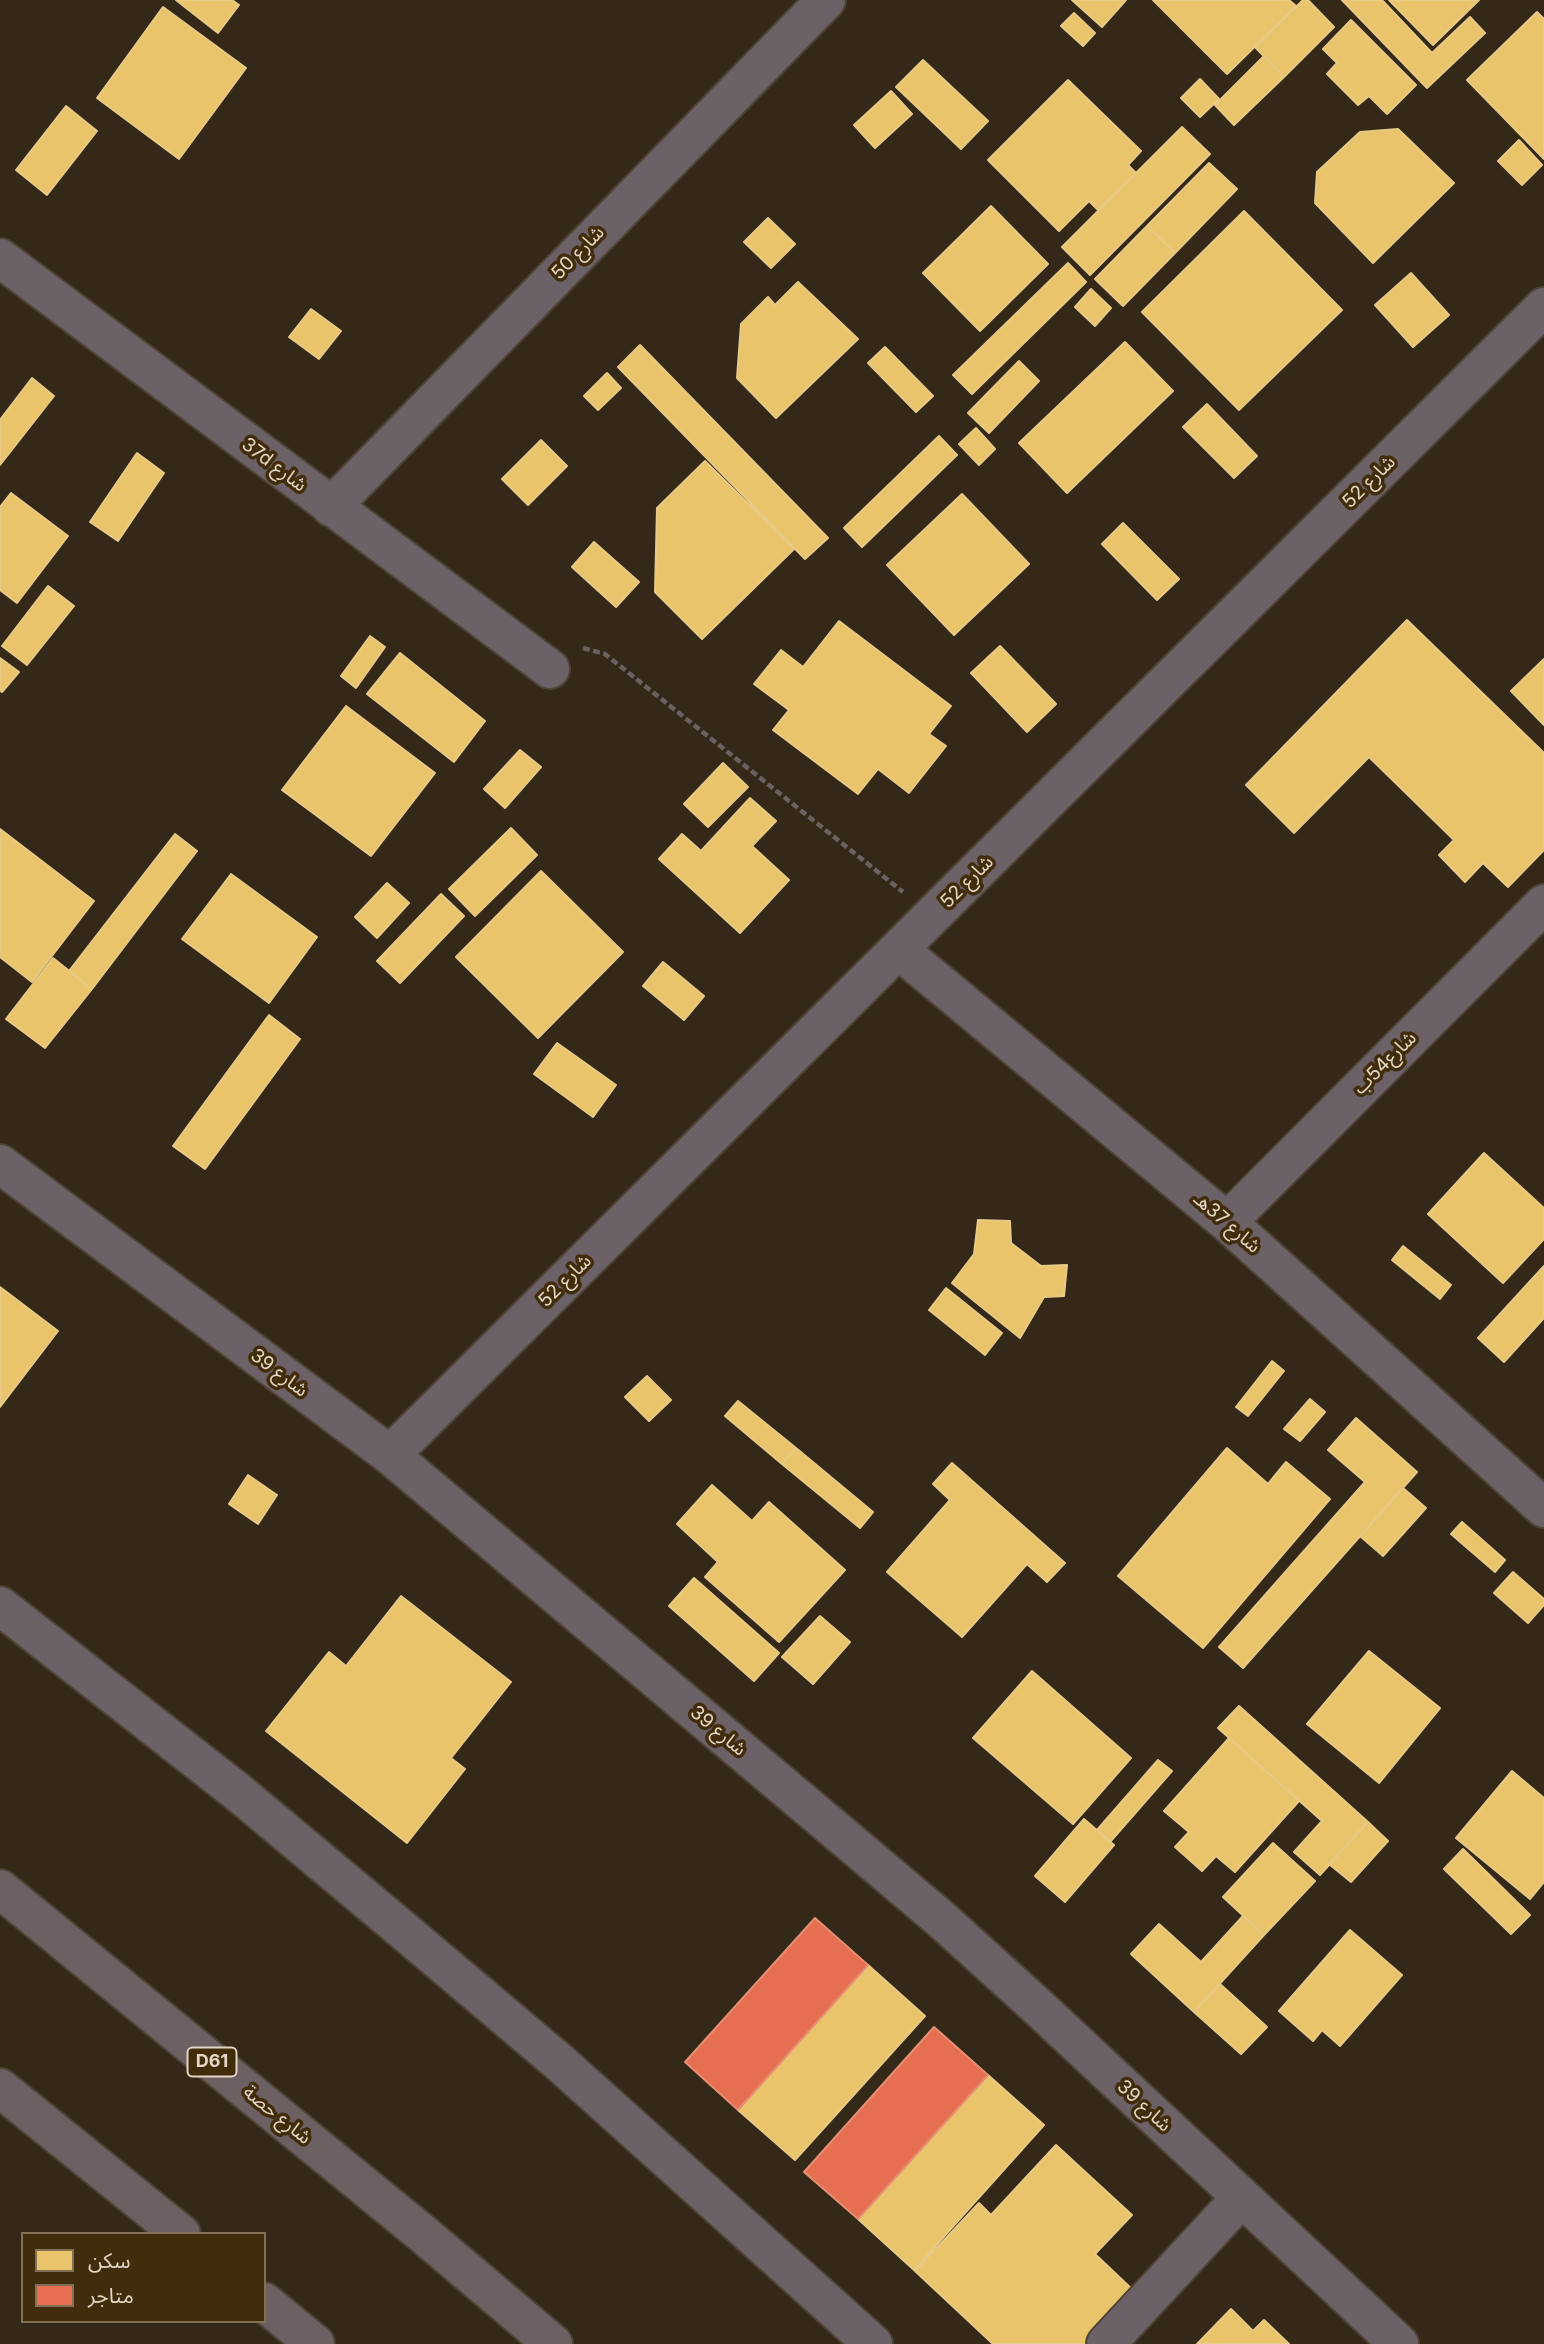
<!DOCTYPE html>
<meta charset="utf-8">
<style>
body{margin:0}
#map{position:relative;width:1544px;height:2344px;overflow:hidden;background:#342918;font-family:Inter,"Noto Sans Arabic",sans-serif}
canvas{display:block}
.legend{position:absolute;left:21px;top:2232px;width:245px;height:91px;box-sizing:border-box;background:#412c0b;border:2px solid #827055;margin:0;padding:9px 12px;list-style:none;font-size:21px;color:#e4d6c5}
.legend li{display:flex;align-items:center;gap:14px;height:35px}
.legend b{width:35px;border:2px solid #827055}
</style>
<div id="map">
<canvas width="1544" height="2344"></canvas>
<ul class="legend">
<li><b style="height:19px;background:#e9c46a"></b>سكن</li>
<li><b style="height:19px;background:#e76f51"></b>متاجر</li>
</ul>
</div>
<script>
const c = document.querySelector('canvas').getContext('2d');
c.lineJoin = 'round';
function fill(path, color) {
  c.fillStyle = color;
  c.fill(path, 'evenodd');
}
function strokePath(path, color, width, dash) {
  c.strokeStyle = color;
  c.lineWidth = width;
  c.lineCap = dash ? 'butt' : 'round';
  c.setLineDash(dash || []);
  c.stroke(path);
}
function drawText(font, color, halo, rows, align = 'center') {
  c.font = font + ' Inter,"Noto Sans Arabic",sans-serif';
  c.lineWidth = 7;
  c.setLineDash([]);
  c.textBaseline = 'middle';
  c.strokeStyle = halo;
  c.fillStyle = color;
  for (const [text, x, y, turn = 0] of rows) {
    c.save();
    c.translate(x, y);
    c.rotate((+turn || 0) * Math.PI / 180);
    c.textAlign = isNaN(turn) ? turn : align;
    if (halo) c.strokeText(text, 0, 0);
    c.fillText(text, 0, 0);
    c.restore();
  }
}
const homes = new Path2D(`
 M176,0H232L239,5L218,33Z
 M1072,0H1126L1102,27Z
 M1153,0H1289L1296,6L1227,74Z
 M1303,0H1308L1334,27L1284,77L1255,47Z
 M1342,0H1382L1432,53L1470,17L1485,33L1427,88Z
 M1389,0H1479L1433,45Z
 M163,7L246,68L179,159L97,98Z
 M1537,12L1544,19V159L1467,80Z
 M1074,13L1095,33L1083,46L1061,26Z
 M1351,20L1416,85L1387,114L1369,96L1358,105L1327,74L1337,63L1323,49Z
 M1264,56L1284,77L1234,125L1215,105Z
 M923,60L988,121L961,149L896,87Z
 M1200,79L1219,99L1200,117L1181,98Z
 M1068,80L1141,151L1128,165L1136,173L1098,210L1089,201L1059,231L988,160Z
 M891,91L912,114L875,148L854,125Z
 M66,106L97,131L47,195L16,170Z
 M1182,127L1210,154L1090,275L1062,247Z
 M1398,129L1454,183L1373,263L1315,203L1317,172L1360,132Z
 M1519,140L1542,165L1522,185L1498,161Z
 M1209,163L1237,189L1175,253L1147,226Z
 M991,206L1048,264L980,331L923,273Z
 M1244,211L1342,310L1239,410L1142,312Z
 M768,218L795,244L771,268L744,242Z
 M1147,226L1175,253L1123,306L1095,279Z
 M1068,263L1086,282L972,394L953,375Z
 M1411,273L1449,315L1413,347L1375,305Z
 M798,282L858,339L776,418L737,378L741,324L768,297L775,305Z
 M1091,289L1111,308L1095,326L1075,307Z
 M311,309L341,331L319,359L289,337Z
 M1125,342L1173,391L1067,493L1019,443Z
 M640,345L828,538L805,559L618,367Z
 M885,347L933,396L916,412L868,363Z
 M1019,361L1039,381L989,433L968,413Z
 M607,373L621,388L598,410L584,396Z
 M32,378L54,396L0,465V420Z
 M1207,404L1257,456L1234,478L1183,427Z
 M976,428L995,449L979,465L959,444Z
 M939,436L957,455L862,547L844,528Z
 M541,440L567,466L528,505L502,479Z
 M137,453L164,473L118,541L90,522Z
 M705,461L794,549L702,639L655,592L657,508Z
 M11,493L68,536L17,603L0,590V507Z
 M962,494L1029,564L954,635L887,565Z
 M1123,523L1179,579L1157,600L1102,544Z
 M594,542L639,582L616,607L572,567Z
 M48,586L74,606L27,665L2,646Z
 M1407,620L1544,753V850L1508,887L1483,863L1465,882L1439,855L1454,840L1369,757L1294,833L1246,785Z
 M839,621L951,706L929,734L946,746L909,793L878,769L858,794L773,730L789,710L754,684L781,650L803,667Z
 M370,636L385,647L356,688L341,676Z
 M1000,646L1056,704L1027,732L971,673Z
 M400,653L485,721L454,762L367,694Z
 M0,658L19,672L2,692L0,690Z
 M1544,659V725L1511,691Z
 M346,706L435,773L371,856L282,790Z
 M520,750L541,767L505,808L484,789Z
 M723,763L748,787L708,827L684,804Z
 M750,798L776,821L752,846L789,880L740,933L659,859L682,834L701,851Z
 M511,828L537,855L475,916L449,889Z
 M0,829L94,901L32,982L0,957Z
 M175,834L197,851L92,989L69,971Z
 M541,871L623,952L538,1038L456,957Z
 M231,874L317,937L269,1003L182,939Z
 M387,883L409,903L377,938L355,917Z
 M441,894L464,916L400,983L377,961Z
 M53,958L92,989L45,1048L6,1019Z
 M663,962L704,996L684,1020L643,986Z
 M269,1015L300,1039L205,1169L173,1146Z
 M557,1043L616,1085L593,1117L534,1074Z
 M1484,1153L1544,1208V1239L1503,1283L1428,1214Z
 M978,1220L1010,1221L1011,1243L1041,1266L1067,1265L1064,1296L1044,1297L1020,1338L952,1283L974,1254Z
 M1403,1246L1451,1285L1440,1299L1392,1260Z
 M1544,1266V1318L1504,1362L1478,1338Z
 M0,1287L58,1331L0,1407Z
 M946,1288L1002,1333L985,1355L929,1310Z
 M1272,1361L1284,1371L1248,1416L1236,1407Z
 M647,1376L671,1400L649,1421L625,1397Z
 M1310,1399L1325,1412L1300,1441L1284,1429Z
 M738,1401L796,1448L782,1464L725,1416Z
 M1356,1418L1417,1472L1243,1668L1219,1647L1365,1482L1328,1450Z
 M796,1448L873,1512L860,1528L782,1464Z
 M1227,1448L1268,1484L1286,1462L1330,1499L1203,1648L1118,1576Z
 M952,1463L1065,1563L1047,1582L1027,1564L962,1637L887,1572L950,1500L933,1484Z
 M248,1475L277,1495L258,1524L229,1504Z
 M712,1485L752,1521L769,1502L845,1570L779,1642L705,1577L718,1562L677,1524Z
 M1403,1488L1426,1508L1383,1556L1360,1536Z
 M1462,1522L1505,1560L1495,1572L1451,1534Z
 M1513,1572L1544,1599V1605L1528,1623L1494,1593Z
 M694,1578L779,1653L754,1681L669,1606Z
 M401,1596L511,1682L451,1758L465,1769L407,1843L266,1731L329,1652L346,1666Z
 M820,1616L850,1642L813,1684L782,1657Z
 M1369,1651L1440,1708L1379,1783L1307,1724Z
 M1032,1671L1131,1758L1073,1824L973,1738Z
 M1239,1706L1368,1822L1320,1875L1294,1852L1322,1821L1218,1728Z
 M1229,1738L1299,1801L1235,1872L1216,1856L1202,1871L1175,1847L1189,1832L1164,1811Z
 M1158,1760L1172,1771L1110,1842L1097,1830Z
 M1512,1771L1544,1798V1882L1530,1899L1456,1838Z
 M1084,1819L1114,1845L1065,1902L1035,1876Z
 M1368,1822L1388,1841L1351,1882L1329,1864Z
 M1273,1843L1315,1881L1264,1935L1223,1897Z
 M1463,1849L1530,1915L1511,1934L1444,1869Z
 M1243,1916L1264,1935L1194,2012L1131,1954L1159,1924L1201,1962Z
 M1350,1930L1402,1975L1340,2046L1322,2030L1313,2041L1279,2011Z
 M868,1965L925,2016L795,2160L738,2110Z
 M1220,1984L1267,2027L1241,2054L1194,2012Z
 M988,2075L1044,2125L914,2270L858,2219Z
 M1056,2145L1132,2215L1095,2254L1135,2292L1085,2344H993L915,2271L979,2203L991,2215Z
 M1231,2309L1253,2331L1264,2320L1289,2344H1197Z`);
fill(homes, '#e9c46a');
strokePath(homes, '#e8c985', 2);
const shops = new Path2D(`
 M815,1918L868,1965L738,2110L685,2062Z
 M934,2027L988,2075L858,2219L804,2172Z`);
fill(shops, '#e76f51');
strokePath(shops, '#e68e74', 2);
const minor = new Path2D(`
 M0,258L550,669
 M331,507L826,0
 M899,950L1227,1222L1544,1508
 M0,1164L390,1455L845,1838L942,1920L1038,2007L1399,2344
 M1227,1222L1544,904
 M390,1455L1544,307
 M0,1606L239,1793L404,1931L559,2062L873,2344
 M1106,2344L1241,2198`);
const primary = new Path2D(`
 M0,1889L423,2234L553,2344
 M0,2088L181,2234
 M264,2302L315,2344`);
strokePath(minor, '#4e4436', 42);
strokePath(primary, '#4e4436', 42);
strokePath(new Path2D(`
 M583,648L605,654L903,892`), '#6b6160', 4.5, [7, 3.5]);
strokePath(minor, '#6b6167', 38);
strokePath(primary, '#6c6063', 38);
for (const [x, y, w] of [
 [212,2062,49]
]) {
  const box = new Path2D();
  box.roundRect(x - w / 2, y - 14.5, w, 29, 5);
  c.fillStyle = '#412c0b';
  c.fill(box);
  strokePath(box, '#e4d6c5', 2);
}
drawText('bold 18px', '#e4d6c5', null, [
 ["D61",212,2062]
]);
drawText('19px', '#e4d6c5', '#412c0b', [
 ["شارع 50",578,253,-46],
 ["37d شارع",274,465,37],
 ["شارع 52",1369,482,-45],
 ["شارع 52",967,882,-45],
 ["شارع54ب",1385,1063,-45],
 ["شارع 37هـ",1227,1223,41],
 ["شارع 52",565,1281,-45],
 ["شارع 39",279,1373,37],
 ["شارع 39",718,1731,40],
 ["شارع 39",1144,2106,43],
 ["شارع حصة",277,2115,39]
]);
</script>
